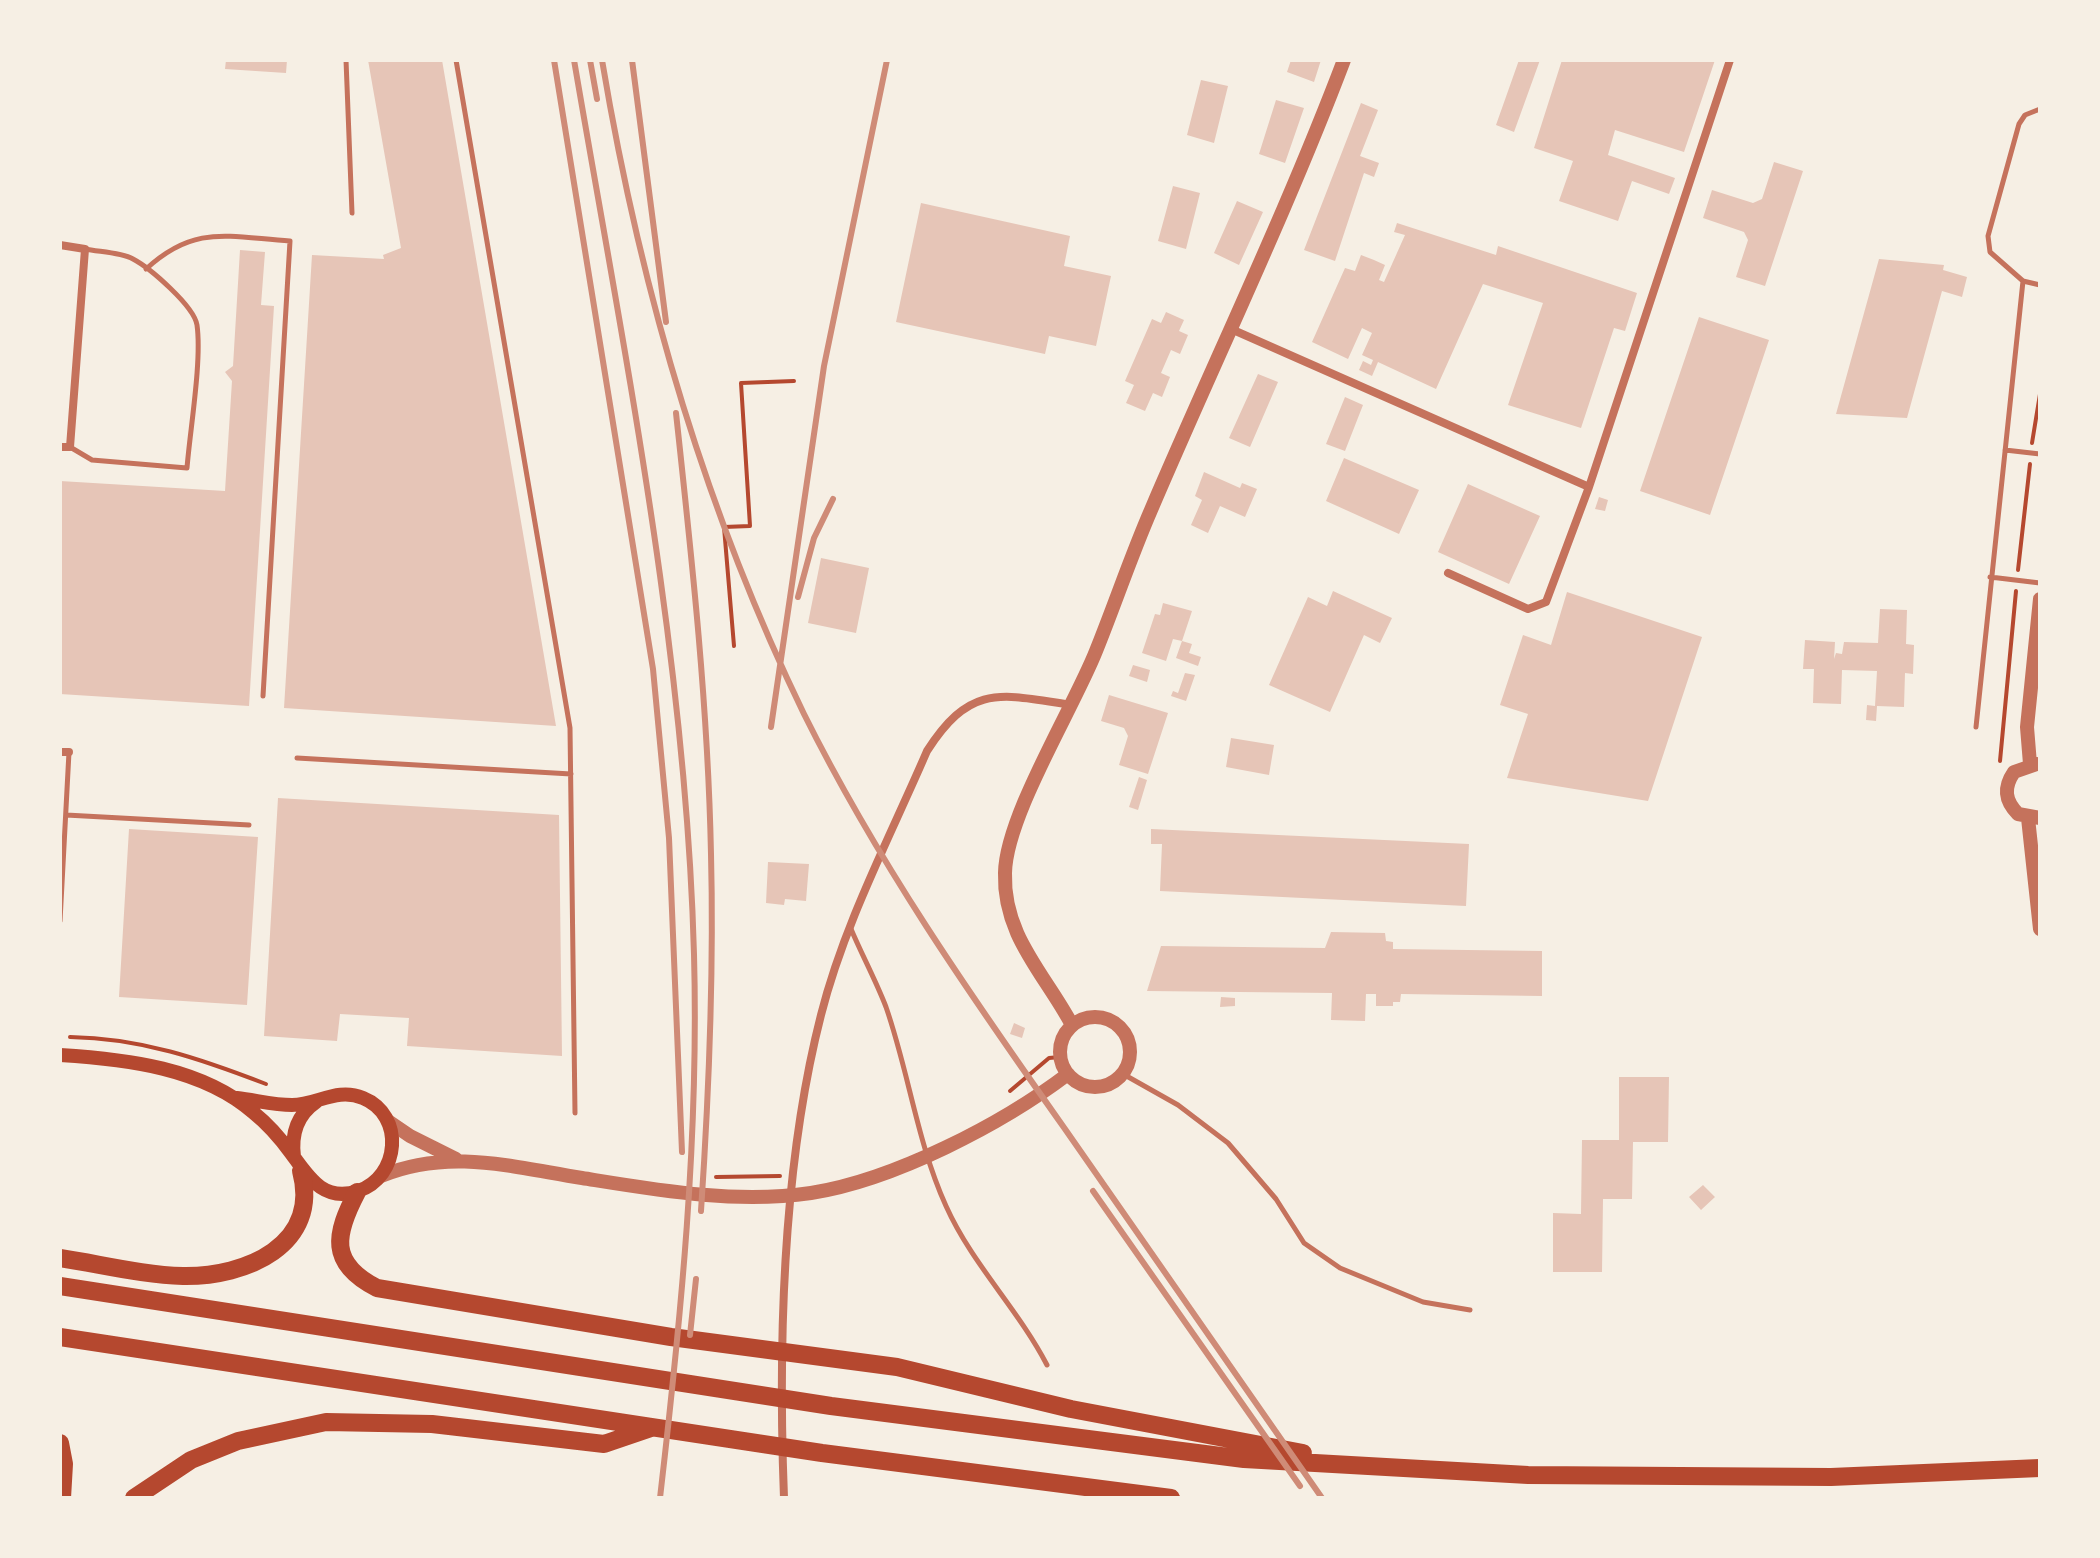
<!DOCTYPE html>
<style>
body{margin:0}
#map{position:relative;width:2100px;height:1558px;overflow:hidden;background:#f6efe4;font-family:Raleway,sans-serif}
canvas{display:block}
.frame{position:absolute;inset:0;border:62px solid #f6efe4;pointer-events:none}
</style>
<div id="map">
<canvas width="2100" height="1558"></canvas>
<div class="frame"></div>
</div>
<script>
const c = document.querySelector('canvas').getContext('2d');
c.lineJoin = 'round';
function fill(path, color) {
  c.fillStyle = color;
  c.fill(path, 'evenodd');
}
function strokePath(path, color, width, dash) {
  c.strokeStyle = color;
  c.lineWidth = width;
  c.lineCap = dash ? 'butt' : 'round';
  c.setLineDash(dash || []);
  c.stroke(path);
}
fill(new Path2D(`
 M226,60H287L286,73L225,69Z
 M368,60H442L556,726L284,708L312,255L384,259L383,255L401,248Z
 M1291,60H1321L1314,82L1287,72Z
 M1519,60H1540L1514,132L1496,125Z
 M1562,60H1715L1684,152L1615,130L1608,155L1675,178L1669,194L1632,181L1618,221L1559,201L1573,161L1534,148Z
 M1201,80L1228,86L1214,143L1187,135Z
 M1276,100L1304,108L1285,163L1259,154Z
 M1361,103L1378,110L1360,156L1379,163L1374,177L1364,173L1335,261L1304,250Z
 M1774,162L1803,171L1765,286L1736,277L1748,240L1744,232L1703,218L1712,190L1753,203L1762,199Z
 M1173,186L1200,193L1186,249L1158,241Z
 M1237,201L1263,212L1239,265L1214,253Z
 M921,203L1070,236L1064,266L1111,276L1096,346L1049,336L1045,354L896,322Z
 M1397,223L1496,255L1498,246L1637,293L1625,331L1614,328L1581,428L1508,405L1543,303L1483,284L1436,389L1378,362L1372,376L1359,370L1363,361L1371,365L1373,360L1362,355L1372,333L1362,328L1348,359L1312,342L1345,268L1355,271L1361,255L1374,260L1385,265L1379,280L1384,282L1405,235L1394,232Z
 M240,250L265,252L261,305L274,306L249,706L60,694V481L225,491L232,381L225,372L233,366Z
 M1879,259L1944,265L1943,270L1967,277L1962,297L1942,291L1907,418L1836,414Z
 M1166,312L1184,320L1179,331L1188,335L1180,354L1171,350L1161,373L1170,377L1162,397L1153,393L1145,411L1126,403L1134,385L1125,381L1152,319L1161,323Z
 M1699,317L1769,340L1710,515L1640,491Z
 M1258,374L1278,382L1250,447L1229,438Z
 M1345,397L1363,405L1345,451L1326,444Z
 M1344,458L1419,490L1399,534L1326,501Z
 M1204,472L1240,488L1242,483L1257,489L1245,517L1220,506L1208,533L1191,525L1202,500L1195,496Z
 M1468,484L1540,516L1509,584L1438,552Z
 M1599,497L1608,500L1605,511L1595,509Z
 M821,558L869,568L856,633L808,623Z
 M1333,591L1392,618L1380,643L1364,635L1330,712L1269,685L1308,597L1327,606Z
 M1567,592L1702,637L1648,801L1507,778L1528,714L1500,705L1523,635L1551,645Z
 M1163,603L1192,611L1182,641L1173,639L1166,661L1142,653L1155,614L1160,615Z
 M1880,609L1907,610L1906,644L1914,645L1913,674L1905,673L1904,707L1877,706L1876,721L1866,720L1867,705L1875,706L1877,671L1842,670L1841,704L1813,703L1814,669H1803L1805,640L1835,642L1834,659L1836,653L1842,654L1844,642L1878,643Z
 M1182,641L1192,644L1189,653L1201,657L1198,666L1176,658Z
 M1133,665L1150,670L1147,682L1129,676Z
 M1185,673L1195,675L1186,701L1171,696L1173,691L1178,693Z
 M1109,695L1168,713L1148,774L1119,765L1128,736L1124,728L1101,721Z
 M1231,738L1274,745L1269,775L1226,767Z
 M1139,777L1147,780L1138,810L1129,807Z
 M278,798L559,815L562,1056L407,1046L409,1018L340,1014L337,1041L264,1036Z
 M129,829L258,837L247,1005L119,997Z
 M1151,829L1469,844L1466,906L1160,891L1162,844H1151Z
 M768,862L809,864L806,901L785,899L784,905L766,903Z
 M1331,932L1385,933L1386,941L1393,942V949L1542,951V996L1401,994L1400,1002H1393V1006H1376V994H1366L1365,1021L1331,1020L1332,993L1147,991L1161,946L1325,948Z
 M1221,997L1235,998V1006L1220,1007Z
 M1014,1023L1025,1028L1022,1038L1010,1034Z
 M1619,1077H1669L1668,1142H1633L1632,1199H1603L1602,1272H1553V1213L1581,1214L1582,1140H1619Z
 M1703,1185L1715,1197L1701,1210L1689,1197Z`), '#e6c5b7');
strokePath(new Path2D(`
 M2032,443L2040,394
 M2018,570L2030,464
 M734,646L724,527L750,526L741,383L794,381
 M2000,761L2016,591
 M70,1037C141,1038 201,1059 266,1084
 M1010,1091L1049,1058L1060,1057
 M716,1177L780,1176`), '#b5482f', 4);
strokePath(new Path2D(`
 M346,60L352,213
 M456,60L570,728L575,1113
 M2040,109L2025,115L2019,124L1988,236L1990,252L2023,281L2040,285
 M146,269C195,224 228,237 290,241L263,696
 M70,447L92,460L187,468C190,430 202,361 197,325C194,306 150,268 133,259C120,252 99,252 85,249
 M2005,450L2040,454
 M1990,577L2040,583
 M1976,727L2023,281
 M297,758L571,774
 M66,815L249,825
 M60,921L69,752
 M851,929C862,955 876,981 886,1007C909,1073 917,1142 946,1206C972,1264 1018,1309 1047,1365
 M1123,1074L1178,1105L1228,1143L1276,1199L1304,1243L1340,1268L1423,1302L1470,1310`), '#c5725c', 5);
strokePath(new Path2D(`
 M60,245L85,249L70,447H60
 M1231,329L1589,487
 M1448,573L1528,609L1546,602L1589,487L1730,60
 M60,752H69
 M784,1498C778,1342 782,1167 821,1015C844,924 890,837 927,751C971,683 1000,694 1072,705`), '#c5725c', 8);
strokePath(new Path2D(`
 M2030,764L2027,727L2040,599
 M2037,764L2014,772C2003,788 2005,801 2018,814L2040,818
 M2028,818L2040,929
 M1060 1052a35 35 0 1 1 70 0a35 35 0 1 1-70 0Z
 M1072,1025C1045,974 1003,936 1005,873C1006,816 1073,709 1096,651C1115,604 1131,556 1151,510C1215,360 1286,213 1344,60
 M388,1121L410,1136L456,1159
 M381,1176C449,1148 512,1167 582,1178C657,1190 735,1204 811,1193C894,1180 1002,1124 1068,1074`), '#c5725c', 14);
strokePath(new Path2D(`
 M60,1055C126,1059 203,1068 254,1113C269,1125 280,1138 291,1153C308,1176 323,1203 358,1191C400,1177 405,1115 363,1098C337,1087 317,1105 292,1105C274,1105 255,1100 237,1098
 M294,1157C291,1134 297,1115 316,1102`), '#b5482f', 14);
strokePath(new Path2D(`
 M357,1192C335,1234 328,1263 377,1288L671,1337L897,1367L1071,1409L1303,1453
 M60,1258C100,1264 143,1275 183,1276C246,1277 321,1245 301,1171
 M60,1286L831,1406L1244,1459L1528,1475L1831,1477L2040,1468
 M60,1337L822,1453L1171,1498
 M60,1443L64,1464L62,1498
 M134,1498L191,1460L238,1441L326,1422L432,1424L604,1444L651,1428`), '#b5482f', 18);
strokePath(new Path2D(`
 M554,60L653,669L669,838L682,1152
 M574,60C624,352 686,657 694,954C699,1137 681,1317 660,1498
 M590,60L597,99
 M602,60C640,287 703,506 804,714C877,861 971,996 1065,1129C1151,1252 1237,1375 1322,1498
 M632,60L666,322
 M676,413C692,560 708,706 711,854C714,973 709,1092 701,1211
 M798,597L814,538L833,499
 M771,727L824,366L887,60
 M1093,1191L1300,1486
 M690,1335L696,1279`), '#cf8b77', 6);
</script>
